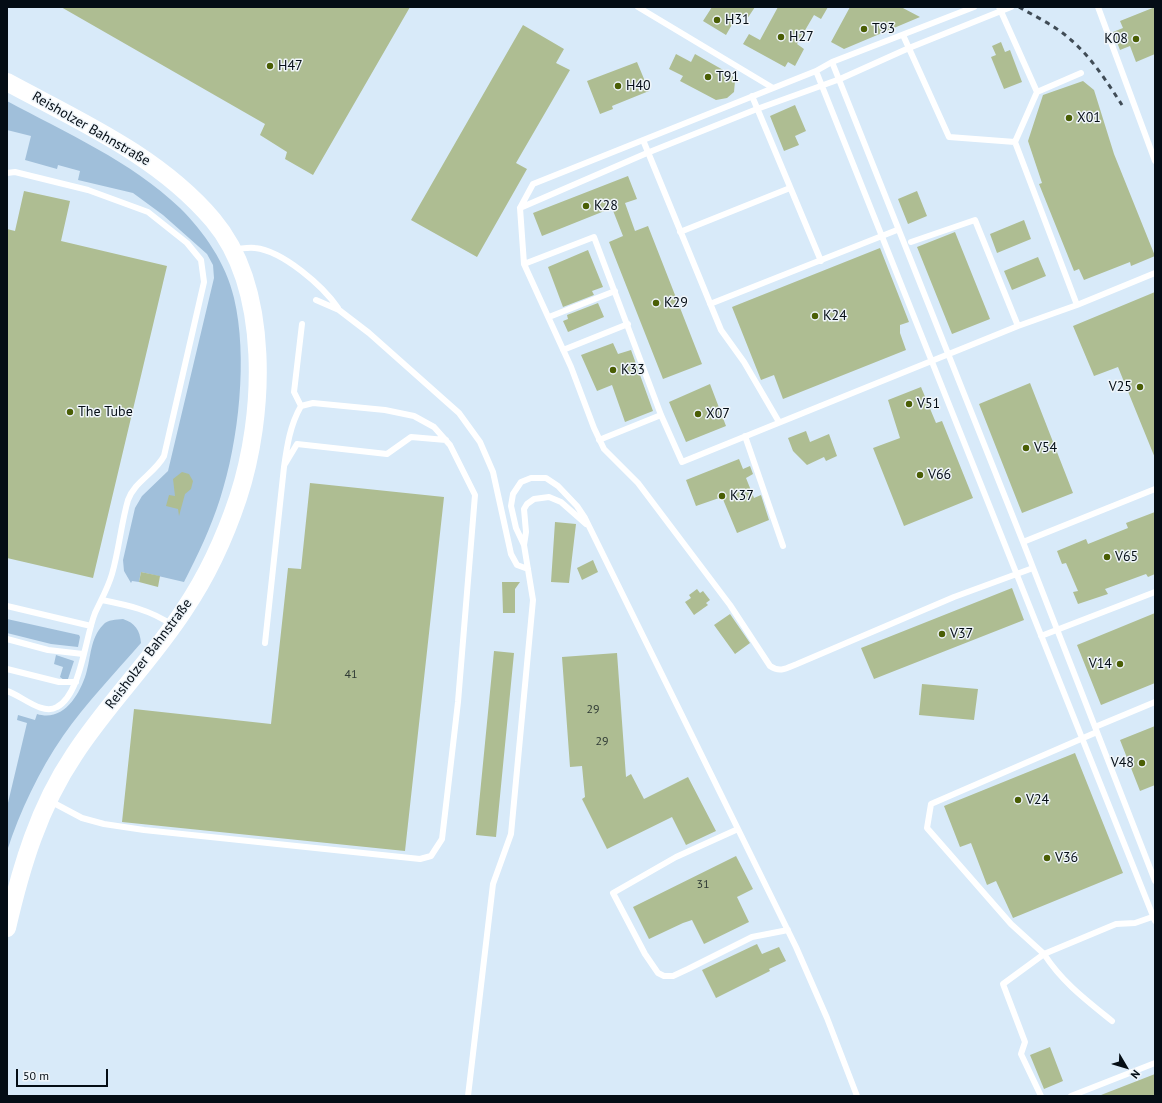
<!DOCTYPE html>
<meta charset="utf-8">
<style>
body{margin:0}
#map{position:relative;width:1162px;height:1103px;overflow:hidden;background:#d8eaf9;font-family:"PT Sans",sans-serif}
canvas{display:block}
.frame{position:absolute;inset:0;border:8px solid #040d15;pointer-events:none}
.north{position:absolute;left:1106px;top:1047px;width:40px;height:40px;-webkit-text-stroke:3px #eff5fa;paint-order:stroke;rotate:128deg;font-size:11px;font-weight:700;line-height:16px;text-align:center;color:#040d15}
.north::after{content:'';display:block;margin:auto;width:14px;height:18px;background:#040d15;clip-path:polygon(50% 0,100% 100%,50% 72%,0 100%)}
.scale{position:absolute;left:16px;top:1069px;width:92px;height:18px;box-sizing:border-box;border:2px solid #040d15;border-top:0;padding-left:5px;font-size:12px;line-height:14px;white-space:nowrap;color:#040d15;-webkit-text-stroke:3px #eff5fa;paint-order:stroke}
</style>
<div id="map">
<canvas width="1162" height="1103"></canvas>
<div class="frame"></div>
<div class="north">N</div>
<div class="scale">50 m</div>
</div>
<script>
const c = document.querySelector('canvas').getContext('2d');
c.lineJoin = 'round';
function fill(path, color) {
  c.fillStyle = color;
  c.fill(path, 'evenodd');
}
function strokePath(path, color, width, dash) {
  c.strokeStyle = color;
  c.lineWidth = width;
  c.lineCap = dash ? 'butt' : 'round';
  c.setLineDash(dash || []);
  c.stroke(path);
}
function drawText(font, color, halo, rows, align = 'center') {
  c.font = font + ' "PT Sans",sans-serif';
  c.lineWidth = 3;
  c.setLineDash([]);
  c.textBaseline = 'middle';
  c.strokeStyle = halo;
  c.fillStyle = color;
  for (const [text, x, y, turn = 0] of rows) {
    c.save();
    c.translate(x, y);
    c.rotate((+turn || 0) * Math.PI / 180);
    c.textAlign = isNaN(turn) ? turn : align;
    if (halo) c.strokeText(text, 0, 0);
    c.fillText(text, 0, 0);
    c.restore();
  }
}
fill(new Path2D(`
 M7,101C66,133 131,161 180,208C204,232 226,263 234,298C248,356 239,441 220,499C211,527 198,555 184,582L141,572L139,582L132,581L131,583L124,571L123,560L135,508L142,496L168,471L214,278L213,265L207,254L163,215L133,193L78,180L80,171L58,165L57,169L25,160L31,136L7,130Z
 M7,619L79,635L80,637L78,647L51,644L7,633Z
 M123,619C135,623 140,630 141,643C115,673 86,703 63,736C39,771 20,811 7,851V807L27,723L17,720L18,715L35,720L37,714C63,722 79,696 86,674C91,658 90,638 103,625C108,619 116,620 123,619Z
 M56,655L74,661L68,679L64,680L60,677L63,667L54,664Z`), '#a0bfda');
fill(new Path2D(`
 M61,7H410L313,175L285,159L287,152L260,135L265,124Z
 M712,7H755L747,19L738,14L726,35L703,21Z
 M778,7H828L821,19L814,15L797,44L804,49L795,66L788,62L785,67L743,44L749,34L760,40Z
 M850,7H901L920,17L844,49L831,42Z
 M1155,7V54L1136,62L1130,46L1120,50L1113,32L1123,28L1120,21Z
 M523,25L564,49L556,63L570,70L516,163L527,169L477,257L411,220Z
 M1001,42L1005,52L1010,50L1022,82L1004,89L991,57L996,55L992,46Z
 M676,54L691,62L695,54L732,75L735,81L734,92L727,98L716,100L680,81L683,76L669,69Z
 M637,62L649,91L612,106L613,109L600,114L587,81Z
 M1083,81L1094,90L1114,154L1155,256L1131,266L1130,262L1084,280L1079,269L1074,271L1039,184L1042,183L1028,141L1043,95Z
 M795,105L806,131L795,136L799,145L784,151L770,116Z
 M628,176L637,199L625,203L635,231L648,226L702,364L663,379L609,242L623,236L612,208L542,236L533,213Z
 M24,191L70,201L61,241L167,266L93,578L7,558V229L15,231Z
 M917,191L927,216L908,224L898,199Z
 M1024,220L1031,239L997,253L990,234Z
 M955,232L990,319L952,334L917,247Z
 M880,248L909,322L900,325V333L906,350L783,399L774,375L761,380L732,307Z
 M588,250L603,287L592,291L594,295L563,307L548,267Z
 M1038,257L1046,276L1012,290L1004,271Z
 M1155,292V458L1118,367L1094,376L1073,326Z
 M598,303L604,317L568,332L563,321L568,319L567,315Z
 M613,343L618,354L631,350L653,411L625,422L612,385L597,391L581,355Z
 M1030,383L1073,493L1022,513L979,404Z
 M710,384L726,426L686,442L669,402Z
 M921,387L936,423L942,421L973,498L904,526L873,448L900,438L888,400Z
 M806,431L810,442L829,434L837,456L826,461L824,457L807,465L793,451L788,438Z
 M739,459L743,469L750,466L753,474L746,478L754,498L761,495L769,520L737,533L722,497L696,506L686,480Z
 M182,472L189,474L193,481L191,489L185,494L179,516L178,509L166,506L169,495L175,496L173,479Z
 M310,483L444,497L405,851L122,822L134,709L271,724L288,568L301,569Z
 M1155,512V574L1148,577L1146,574L1105,589L1108,594L1078,604L1073,592L1078,591L1066,563L1062,564L1057,551L1086,539L1088,544L1128,528L1126,523Z
 M555,522L576,524L569,583L551,582Z
 M593,560L598,572L582,580L577,568Z
 M141,572L160,576L158,587L139,582Z
 M502,582H520L515,589V613H503Z
 M1012,588L1024,620L874,679L861,648Z
 M697,589L700,593L703,591L710,600L706,603L708,605L694,615L685,602L691,598L689,595Z
 M1155,613V683L1101,705L1077,645Z
 M730,614L750,643L735,654L714,625Z
 M494,651L514,653L496,837L476,835Z
 M617,653L626,777L631,774L644,799L688,777L716,831L686,845L672,817L607,849L582,799L585,797L582,766L570,767L562,657Z
 M922,684L978,689L974,720L919,715Z
 M1155,726V785L1140,791L1120,740Z
 M1075,753L1123,873L1013,918L996,881L987,885L971,843L960,847L944,806Z
 M736,856L753,889L737,897L749,922L704,944L692,920L683,923L649,939L633,907Z
 M757,944L762,954L779,947L786,961L769,969L770,971L716,998L702,970Z
 M1050,1047L1063,1081L1044,1089L1030,1055Z
 M1155,1074V1096H1101V1095Z`), '#aebd92');
strokePath(new Path2D(`
 M638,7L773,88
 M974,7L832,62L816,71L533,184L520,208L524,264L594,237L661,415L682,462L1018,326L1077,305L1155,273
 M999,7L1037,92
 M1098,7L1155,161
 M903,35L949,137L1015,142
 M832,62L1023,542
 M816,71L1155,921
 M752,96L821,261
 M643,140L721,330L744,362L779,422
 M7,173L15,172L88,190L148,212L187,243L201,260L204,282L164,456C155,473 134,482 128,500C121,524 119,550 112,574C108,588 101,600 95,613C85,638 81,694 57,707C42,716 21,695 7,691
 M520,208L647,153L757,109L840,79L909,48L1011,7
 M680,232L790,188
 M911,242L975,220L1018,326
 M233,249C240,249 248,247 255,248C283,251 323,286 338,308
 M524,264L571,367L594,428L604,449L638,483L730,605L770,666C780,673 787,668 797,664L954,597L1033,568
 M316,300L339,310L369,333L459,413L480,442L493,472L511,554L517,565L528,569
 M710,304L897,230
 M1077,305L1015,142L1037,92L1081,73
 M549,317L615,291
 M563,350L628,324
 M301,406L294,392L302,324
 M745,436L783,546
 M599,440L661,415
 M285,464L297,444L387,454L411,437L446,440
 M1155,489L1023,542L1155,881
 M524,545L526,532L524,509L527,504L534,499L549,497L561,502L586,524
 M102,600C127,605 151,610 172,625
 M7,606L91,626
 M1041,636L1155,592
 M7,639L48,650L83,654
 M7,669L59,682H76
 M1095,727L1155,702
 M50,801L82,818L104,824L144,830L420,859L431,856L442,839L448,788L458,702L475,495L450,445L434,427L414,416L385,410L313,403L301,406C290,425 287,446 284,467L265,643
 M738,829L676,857L613,893L645,954L658,973L664,976H673L688,969L752,937L788,930
 M1112,1021C1086,1000 1062,982 1044,954L1116,924L1135,923L1155,916
 M468,1096L493,884L511,834L533,600L524,545L516,528L511,506L513,494L521,482L531,478H546L558,486L577,506L585,518L796,947L827,1018L857,1096
 M1041,1096L1021,1054L1025,1042L1003,984L1044,954L1011,924L927,828L931,804L1097,732
 M1071,1096L1155,1063`), '#fff', 6);
strokePath(new Path2D(`
 M7,82C79,121 159,156 213,220C271,289 265,416 238,498C225,537 207,576 184,610C151,661 107,704 74,755C39,807 21,867 7,928`), '#fff', 18);
strokePath(new Path2D(`
 M1019,7C1036,17 1056,26 1071,40C1092,58 1107,82 1122,105`), '#404c56', 3, [5, 5]);
for (const [x, y, r, color] of [
 [717,20,4,"#4a5e05"],
 [864,29,4,"#4a5e05"],
 [781,37,4,"#4a5e05"],
 [1136,39,4,"#4a5e05"],
 [270,66,4,"#4a5e05"],
 [708,77,4,"#4a5e05"],
 [618,86,4,"#4a5e05"],
 [1069,118,4,"#4a5e05"],
 [586,206,4,"#4a5e05"],
 [656,303,4,"#4a5e05"],
 [815,316,4,"#4a5e05"],
 [613,370,4,"#4a5e05"],
 [1140,387,4,"#4a5e05"],
 [909,404,4,"#4a5e05"],
 [70,412,4,"#4a5e05"],
 [698,414,4,"#4a5e05"],
 [1026,448,4,"#4a5e05"],
 [920,475,4,"#4a5e05"],
 [722,496,4,"#4a5e05"],
 [1107,557,4,"#4a5e05"],
 [942,634,4,"#4a5e05"],
 [1120,664,4,"#4a5e05"],
 [1142,763,4,"#4a5e05"],
 [1018,800,4,"#4a5e05"],
 [1047,858,4,"#4a5e05"]
]) {
  const dot = new Path2D();
  dot.arc(x, y, r, 0, 2 * Math.PI);
  c.fillStyle = color;
  c.fill(dot);
  strokePath(dot, '#eff5fa', 1.5);
}
drawText('12px', '#2e3934', null, [
 ["41",351,675],
 ["29",593,710],
 ["29",602,742],
 ["31",703,885]
]);
drawText('14px', '#040d15', '#eff5fa', [
 ["H31",725,20],
 ["T93",872,29],
 ["H27",789,37],
 ["K08",1128,39,"right"],
 ["H47",278,66],
 ["T91",716,77],
 ["H40",626,86],
 ["X01",1077,118],
 ["K28",594,206],
 ["K29",664,303],
 ["K24",823,316],
 ["K33",621,370],
 ["V25",1132,387,"right"],
 ["V51",917,404],
 ["The Tube",78,412],
 ["X07",706,414],
 ["V54",1034,448],
 ["V66",928,475],
 ["K37",730,496],
 ["V65",1115,557],
 ["V37",950,634],
 ["V14",1112,664,"right"],
 ["V48",1134,763,"right"],
 ["V24",1026,800],
 ["V36",1055,858]
], 'left');
drawText('14px', '#040d15', '#eff5fa', [
 ["Reisholzer Bahnstraße",91,129,30],
 ["Reisholzer Bahnstraße",149,654,-53]
]);
</script>
